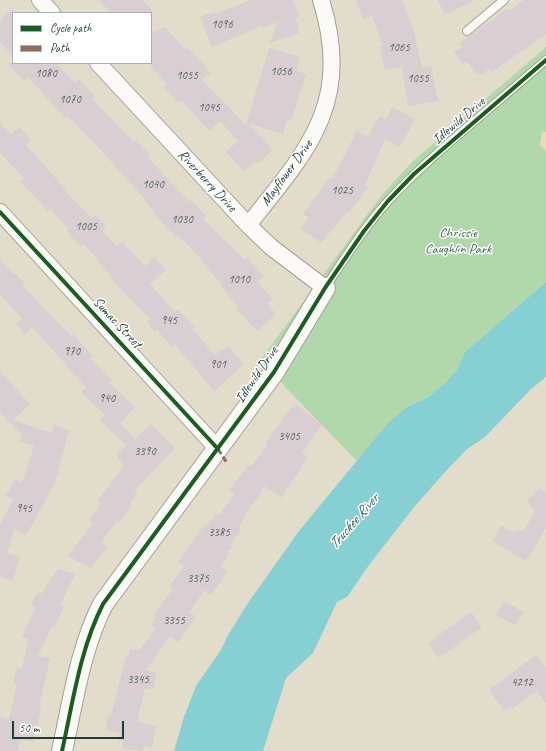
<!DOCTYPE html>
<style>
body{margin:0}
#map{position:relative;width:546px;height:751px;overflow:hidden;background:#e2dcca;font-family:Caveat,sans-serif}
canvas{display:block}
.legend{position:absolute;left:12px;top:12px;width:140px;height:52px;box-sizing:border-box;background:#fff;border:1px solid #a5b1ae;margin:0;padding:5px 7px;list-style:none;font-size:12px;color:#1f3d34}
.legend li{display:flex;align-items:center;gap:8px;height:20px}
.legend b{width:20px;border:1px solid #a5b1ae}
.scale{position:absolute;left:12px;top:721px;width:112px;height:18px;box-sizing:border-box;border:2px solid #1f3d34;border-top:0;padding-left:5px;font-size:12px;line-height:14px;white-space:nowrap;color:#1f3d34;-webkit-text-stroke:3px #fff;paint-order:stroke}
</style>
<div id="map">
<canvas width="546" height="751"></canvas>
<ul class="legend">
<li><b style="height:5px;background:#1b5e20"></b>Cycle path</li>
<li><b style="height:5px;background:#8d6e63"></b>Path</li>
</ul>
<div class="scale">50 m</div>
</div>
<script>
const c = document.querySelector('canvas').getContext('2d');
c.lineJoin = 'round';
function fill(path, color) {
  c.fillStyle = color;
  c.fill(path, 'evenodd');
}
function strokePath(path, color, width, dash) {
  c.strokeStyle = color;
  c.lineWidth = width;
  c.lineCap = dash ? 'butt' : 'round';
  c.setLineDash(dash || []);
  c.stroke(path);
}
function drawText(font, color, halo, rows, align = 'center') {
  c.font = font + ' Caveat,sans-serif';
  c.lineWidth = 3;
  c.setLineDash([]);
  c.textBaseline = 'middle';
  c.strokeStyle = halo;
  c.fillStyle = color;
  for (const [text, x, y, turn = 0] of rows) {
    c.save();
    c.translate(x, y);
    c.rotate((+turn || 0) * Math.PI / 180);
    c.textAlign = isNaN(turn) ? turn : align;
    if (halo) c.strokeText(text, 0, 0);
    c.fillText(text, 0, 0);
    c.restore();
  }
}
fill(new Path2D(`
 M546,47V282L465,352L457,370L444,384L428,397L407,407L357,461L286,388L262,358L381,196L413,161Z`), '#b1d8ab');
fill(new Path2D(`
 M542,131L546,132V151L540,145Z`), '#e9dbb2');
fill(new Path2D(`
 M546,282V377L531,389L485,437L467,449L445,472L415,506L369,565L347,597L337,602L313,653L286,678L263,751H174L184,717L196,686L221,650L227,637L248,603L299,531L388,423L407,407L428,397L444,384L457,370L465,352Z`), '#86cfd2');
fill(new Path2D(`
 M99,0H143L154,13H111Z
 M251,0H293L299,17L296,18L299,33L270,43L277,22L262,28L261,26L212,47L200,17L215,12L216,14Z
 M356,0H402L413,28L422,67L431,66L438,101L408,106L402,67L385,70L380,47L383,46L372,16L363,19Z
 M438,0H474L445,15Z
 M524,0H546V34L492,72L489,69L480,75L478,72L476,74L467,61L463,64L454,52L462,47L460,43L507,9L509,11Z
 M13,8V56L0,42V21Z
 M165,27L185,49L187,47L204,65L210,73L202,80L246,125L269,48L300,57L296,71L306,74L291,121L287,120L283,134L249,124L273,150L257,164L255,162L244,171L226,152L238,141L220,121L209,131L182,101L179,103L164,87L167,84L151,67V33Z
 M7,63H56L75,83L79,79L95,97L92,99L134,142L136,140L150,156L148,158L189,202L191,200L206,216L203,219L245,260L247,258L264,276L257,282L273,299L267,304L276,314L257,331L236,308L238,306L222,288L223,286L203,263L204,262L178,235L176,237L166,227L144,200L145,199L99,148L68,116L66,118L59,111L28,77L24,81Z
 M392,107L415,119L400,147L385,139L365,185L368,187L349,213L347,212L321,243L301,228L309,218L303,214L331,177L333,178L357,131L368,137L379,116L386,119Z
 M0,123L11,134L19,127L31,140L26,145L68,192L67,193L92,218L95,215L106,226L102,231L117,246L122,242L145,266L154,257L166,270L150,284L175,312L178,310L194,327L192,329L215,355L228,346L244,364L214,391L175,344L172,347L157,330L155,332L147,322L150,319L110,278L112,277L99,263L101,262L83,244L81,246L69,235L67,231L69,229L50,209L48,211L20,181L24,178L0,153Z
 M0,260L14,275L15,273L24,283L22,285L58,323L71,336L73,334L93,357L90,359L112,380L109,383L135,407L120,423L135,439L151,424L175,448L134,491L138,493L130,504L132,506L119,523L117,521L101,542L107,547L91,568L68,556L93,523L89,520L101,504L97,501L124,466L116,455L126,445L99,420L105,415L81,392L86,387L32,327L25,334L16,324L22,319L0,294Z
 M0,372L30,404L13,420L52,433L54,425L69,430L55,482L36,518L26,535L14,529L7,553L20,557L13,581L0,577V525L13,499L6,496L15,479L22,483L34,446L20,441L22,435L0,413Z
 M296,404L322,425L302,453L308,458L281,498L265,486L246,514L240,525V531L230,544L233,546L227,553L229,554L220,567L227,572L211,595L205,590L189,612L196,617L178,642L170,636L146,670L157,673L153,690L145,688L137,722L156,726L152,748L144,746L143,751L122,749L123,741L118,740L120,733L105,730L108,716H111L126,656L128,657L130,649L139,651L156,628L151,625L157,616L154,614L173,589L169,586L184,566L178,562L205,524L207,525L216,514L218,516L235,494L230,490L248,465L251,467L267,445L265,444L292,407L294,408Z
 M540,488L545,493L546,491V528L526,561L493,542L501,526L513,532L517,530L524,531L535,511L527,501Z
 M58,569L75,574L60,605L64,607L54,627L52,626L38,656L50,658L39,707H41L34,742L20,739L18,751H0V717L9,719L17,684L13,683L17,668L22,669L28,639L22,636L36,607L31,605L37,593L41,594Z
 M504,601L523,612L515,625L496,615Z
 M471,612L482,627L439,658L428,643Z
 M536,655L546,668V703L537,691L512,709L510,707L504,711L489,690Z`), '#d9ced1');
const service = new Path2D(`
 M467,31L504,0
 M325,288C345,258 365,226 389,200C437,149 494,106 546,60`);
const minor = new Path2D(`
 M40,0L52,13
 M98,63L248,225L271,247L325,288
 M0,212L218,449
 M248,225C308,150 353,103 321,0`);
const tertiary = new Path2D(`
 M62,751C73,702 80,649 103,604L274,372L325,288`);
strokePath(service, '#a1a196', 10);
strokePath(minor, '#a1a196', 18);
strokePath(tertiary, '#a1a196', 22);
strokePath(service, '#fbfaf7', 8);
strokePath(minor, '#fbfaf7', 16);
strokePath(tertiary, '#fbfaf7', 20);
strokePath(new Path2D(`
 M218,449L227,463`), '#8d6e63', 3, [6, 3]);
strokePath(new Path2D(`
 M0,212L218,449
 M62,751C73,702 80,649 103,604L274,372L325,288L364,231L388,201L414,174L546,60`), '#1b5e20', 4);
drawText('12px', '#4e615b', null, [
 ["1096",222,25],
 ["1065",399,48],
 ["1056",281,72],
 ["1080",46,74],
 ["1055",187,76],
 ["1055",418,79],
 ["1070",70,100],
 ["1045",209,108],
 ["1040",153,185],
 ["1025",342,191],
 ["1030",182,220],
 ["1005",86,227],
 ["1010",239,280],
 ["945",169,321],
 ["970",72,352],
 ["901",218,365],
 ["940",107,399],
 ["3405",289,437],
 ["3390",145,452],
 ["945",24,509],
 ["3385",219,533],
 ["3375",198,579],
 ["3355",174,621],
 ["3345",138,680],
 ["4212",522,683]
]);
drawText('14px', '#1f3d34', '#fff', [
 ["Idlewild Drive",459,121,-41],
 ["Mayflower Drive",287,173,-54],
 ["Riverberry Drive",207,181,47],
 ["Sumac Street",117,323,47],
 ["Idlewild Drive",257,375,-56]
]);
drawText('14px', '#3a634c', '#fff', [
 ["Chrissie",458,233],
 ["Caughlin Park",458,249]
]);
drawText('italic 15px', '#2f605c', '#fff', [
 ["Truckee River",354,522,-49]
]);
</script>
